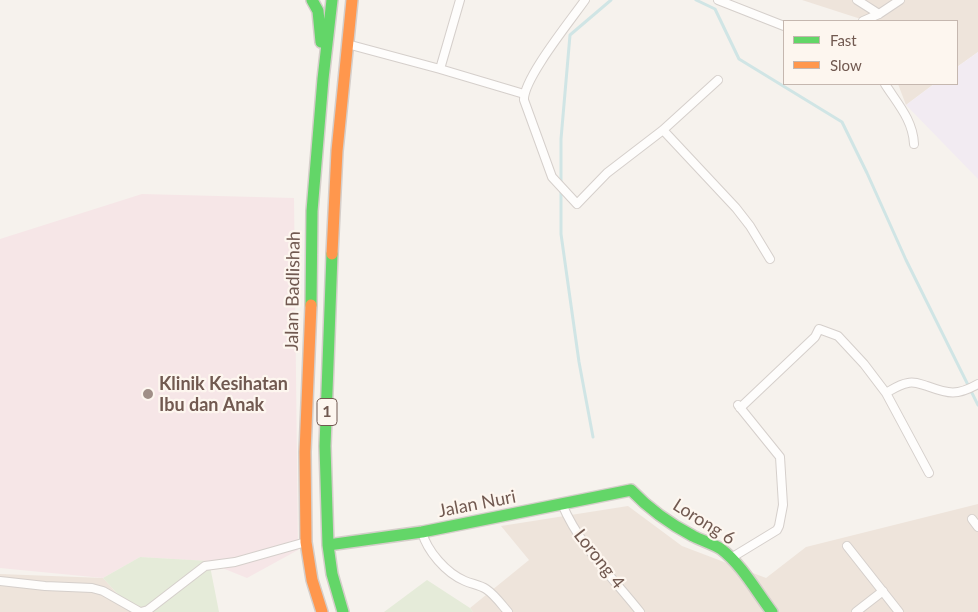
<!DOCTYPE html>
<style>
body{margin:0}
#map{position:relative;width:978px;height:612px;overflow:hidden;background:#f6f2ed;font-family:Lato,sans-serif}
canvas{display:block}
.legend{position:absolute;left:783px;top:20px;width:175px;height:65px;box-sizing:border-box;background:#fdf6ef;border:1px solid #c5b7af;margin:0;padding:6px 9px;list-style:none;font-size:15px;color:#715950}
.legend li{display:flex;align-items:center;gap:10px;height:25px}
.legend b{width:25px;border:1px solid #c5b7af}
</style>
<div id="map">
<canvas width="978" height="612"></canvas>
<ul class="legend">
<li><b style="height:6px;background:#63d668"></b>Fast</li>
<li><b style="height:6px;background:#ff974d"></b>Slow</li>
</ul>
</div>
<script>
const c = document.querySelector('canvas').getContext('2d');
c.lineJoin = 'round';
function fill(path, color) {
  c.fillStyle = color;
  c.fill(path, 'evenodd');
}
function strokePath(path, color, width, dash) {
  c.strokeStyle = color;
  c.lineWidth = width;
  c.lineCap = dash ? 'butt' : 'round';
  c.setLineDash(dash || []);
  c.stroke(path);
}
function drawText(font, color, halo, rows, align = 'center') {
  c.font = font + ' Lato,sans-serif';
  c.lineWidth = 4.5;
  c.setLineDash([]);
  c.textBaseline = 'middle';
  c.strokeStyle = halo;
  c.fillStyle = color;
  for (const [text, x, y, turn = 0] of rows) {
    c.save();
    c.translate(x, y);
    c.rotate((+turn || 0) * Math.PI / 180);
    c.textAlign = isNaN(turn) ? turn : align;
    if (halo) c.strokeText(text, 0, 0);
    c.fillText(text, 0, 0);
    c.restore();
  }
}
fill(new Path2D(`
 M802,0H978V52L957,67V21H867Z
 M898,84H934L906,105Z
 M978,504V612H473L470,608L529,560L501,526L628,506L682,546L766,578L806,547Z
 M0,574L103,578L134,612H0Z`), '#eee4db');
fill(new Path2D(`
 M978,52V179L906,105L934,84H957V67Z`), '#f2ebf2');
fill(new Path2D(`
 M142,194L294,198L298,550L247,578L205,561L140,557L103,578L0,568V239Z`), '#f6e6e7');
fill(new Path2D(`
 M140,557L209,561L219,612H134L103,578Z
 M427,580L470,608L473,612H384Z`), '#e5ebd9');
strokePath(new Path2D(`
 M696,0L715,9L739,59L842,122L867,173L906,260L978,405
 M561,184V139L570,35L611,0
 M561,190V234L579,362L593,437`), '#d0e5e5', 3);
const street = new Path2D(`
 M585,0C571,20 523,79 524,100L552,177L577,204L607,173L663,130L718,80
 M718,0L784,26
 M857,0L879,14
 M863,21L879,14L900,0
 M347,44L440,69L524,94
 M440,69L460,0
 M885,84C897,103 913,120 914,144
 M663,130L736,208L750,226L770,259
 M886,393C893,389 900,384 908,383C914,381 920,384 927,386C949,394 957,396 978,384
 M740,408L815,337L819,329L838,336L864,364L886,393L929,473
 M562,504C579,545 613,578 640,612
 M972,519L978,527
 M422,532C427,551 446,573 465,581C472,584 480,585 486,589C495,595 501,604 508,612
 M847,546L899,612
 M731,558L777,530L779,526L783,505L780,457L738,405
 M0,581L45,586L92,588L103,591L140,612
 M141,612L148,610L205,566L235,562L306,542
 M856,612L883,591`);
const fast = new Path2D(`
 M312,0L318,11L321,42
 M332,254L325,446L328,545L332,574L343,612
 M311,305L312,211L323,79L332,0
 M328,545L422,532L631,490C649,509 670,524 693,536C702,541 712,543 721,549C742,565 756,591 772,612`);
const slow = new Path2D(`
 M332,254L337,151L352,0
 M311,305L305,452L306,542L312,580L322,612`);
strokePath(street, '#d5cfcb', 10);
strokePath(fast, '#d5ceca', 14);
strokePath(slow, '#d5ceca', 14);
strokePath(street, '#fefdfc', 8);
strokePath(fast, '#63d668', 11);
strokePath(slow, '#ff974d', 11);
for (const [x, y, r, color] of [
 [148,394,6,"#a08f87"]
]) {
  const dot = new Path2D();
  dot.arc(x, y, r, 0, 2 * Math.PI);
  c.fillStyle = color;
  c.fill(dot);
  strokePath(dot, '#fdf6ef', 2);
}
for (const [x, y, w] of [
 [327,412,20]
]) {
  const box = new Path2D();
  box.roundRect(x - w / 2, y - 13.5, w, 27, 4);
  c.fillStyle = '#fdf6ef';
  c.fill(box);
  strokePath(box, '#715950', 1);
}
drawText('bold 16px', '#715950', null, [
 ["1",327,412]
]);
drawText('18px', '#715950', '#fdf6ef', [
 ["Jalan Badlishah",293,291,-89],
 ["Jalan Nuri",477,504,-11],
 ["Lorong 6",704,522,32],
 ["Lorong 4",599,559,52]
]);
drawText('bold 18px', '#715950', '#fdf6ef', [
 ["Klinik Kesihatan",159,384],
 ["Ibu dan Anak",159,405]
], 'left');
</script>
